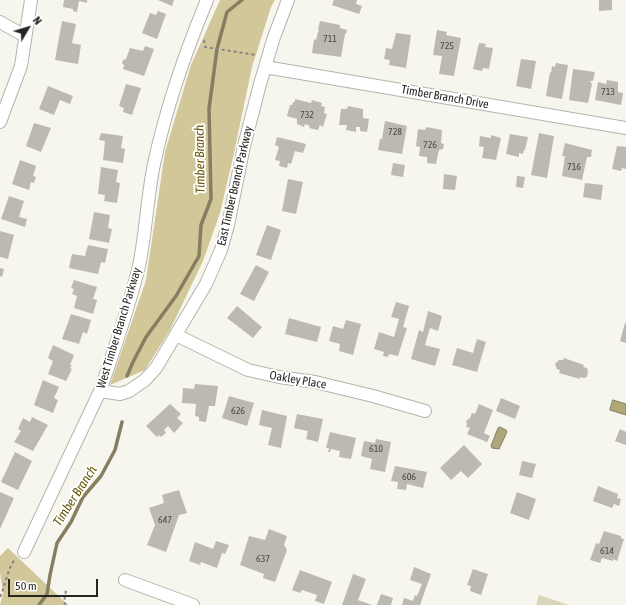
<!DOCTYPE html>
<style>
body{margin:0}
#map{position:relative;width:626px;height:605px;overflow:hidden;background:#f7f6ee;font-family:"Asap Condensed",sans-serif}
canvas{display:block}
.north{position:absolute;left:8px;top:8px;width:40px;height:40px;-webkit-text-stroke:3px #fff;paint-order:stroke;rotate:52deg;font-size:11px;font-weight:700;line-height:16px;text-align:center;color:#262522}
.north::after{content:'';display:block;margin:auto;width:14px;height:18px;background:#262522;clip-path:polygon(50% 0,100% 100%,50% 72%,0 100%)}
.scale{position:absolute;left:8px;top:579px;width:90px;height:18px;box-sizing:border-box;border:2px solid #262522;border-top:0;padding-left:5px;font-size:12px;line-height:14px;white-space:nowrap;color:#262522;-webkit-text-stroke:3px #fff;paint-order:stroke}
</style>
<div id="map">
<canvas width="626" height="605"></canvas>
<div class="north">N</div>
<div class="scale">50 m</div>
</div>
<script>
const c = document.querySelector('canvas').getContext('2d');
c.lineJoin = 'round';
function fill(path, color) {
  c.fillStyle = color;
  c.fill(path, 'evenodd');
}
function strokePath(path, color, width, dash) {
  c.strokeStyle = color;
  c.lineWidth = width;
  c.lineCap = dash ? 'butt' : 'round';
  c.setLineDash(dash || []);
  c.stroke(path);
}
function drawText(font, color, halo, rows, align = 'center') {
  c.font = font + ' "Asap Condensed",sans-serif';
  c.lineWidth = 4;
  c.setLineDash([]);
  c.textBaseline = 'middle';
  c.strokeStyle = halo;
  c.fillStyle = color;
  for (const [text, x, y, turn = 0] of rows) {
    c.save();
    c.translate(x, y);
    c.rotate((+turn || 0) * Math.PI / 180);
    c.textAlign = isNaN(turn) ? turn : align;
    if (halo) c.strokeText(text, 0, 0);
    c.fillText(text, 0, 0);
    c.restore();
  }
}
fill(new Path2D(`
 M539,595L569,605H536Z`), '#dad4b8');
fill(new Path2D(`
 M220,0H275L271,7L252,67L234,153L220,213L203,261L170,330L145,370L110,385L146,280L165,152L191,65Z
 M8,548L68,605H0L3,593L0,573V556Z`), '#d1c799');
const water = new Path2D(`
 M613,400L626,404V415L610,410Z
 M500,427L506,430L507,432L499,449L492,448L491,446L498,428Z`);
fill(water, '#afa679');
strokePath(water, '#867f5f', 1);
strokePath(new Path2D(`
 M127,376L133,362L146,337L176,296L199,256L201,225L211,199L209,109L217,49L227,12L242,0
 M39,605L47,594L50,575L57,543L71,522L83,497L101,476L115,450L122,422`), '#867f5f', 3.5);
fill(new Path2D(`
 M64,0H87V3L79,1L77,12L73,11V9L63,7Z
 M158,0H174L172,6Z
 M334,0H357L356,4L362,6L359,14L332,5Z
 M599,0H612V10L599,11Z
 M158,11L166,14L157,39L142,33L150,13L156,15Z
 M62,21L76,24L72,43L81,45L78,64L55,60Z
 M320,21L340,25V28L347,30L346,34H345L341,57L312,53L314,39L316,40L318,32H319L318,30Z
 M437,30L447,32L446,35L461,38L454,76L439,74L442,56L433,55Z
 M396,33L411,35L406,68L389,65L390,60L384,59L386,48L392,49Z
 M479,43L486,44L485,47L493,48L489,69L483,68L482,71L473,69Z
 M145,46L154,49L144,76L123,69L124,65L122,63L123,60L126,59L130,48L143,51Z
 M521,59L536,61L531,89L516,86Z
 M556,63L568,65L562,99L546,96L550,72L551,73L552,66L555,67Z
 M573,69L595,72L593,81H590L592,84L588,103L569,100Z
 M607,80L618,82V92L623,93L621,105L595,100L598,82L606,84Z
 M126,84L141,88L132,115L123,112L124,108L119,106Z
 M48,86L73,96L70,104L60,100L54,115L39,109Z
 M295,99L311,103L312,100L322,103L321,106L325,107L324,113L327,114L323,127L320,125L318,130L309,128L310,126L305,124L304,127L297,124V119L287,116L290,105H292L293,102H295Z
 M348,106L363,109V118L369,119L367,132L360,131V127H356V132L346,130L347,125H339L341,109H347Z
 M385,121L407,126L402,154L378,150L380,139H382Z
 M34,123L51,128L41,152L26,146Z
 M426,127L442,130L441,143L444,144L443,149L439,150L436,164L427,163V157L419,156L420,147L416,146L418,129L425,130Z
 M101,133L123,136L121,148L125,149L123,163L103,160L105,141L99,140Z
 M539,133L554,136L547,178L531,175Z
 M510,134L528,137L525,150H524L523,154L519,153V157L506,154Z
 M491,135L501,138L496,160L482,158L484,147L479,146L480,136L491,138Z
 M277,137L306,144L303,153L295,151L291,164L288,163L287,168L279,166L280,161L275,160L279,147L275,145Z
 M565,143L592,150L591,157H587L582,180L562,176L565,156H562Z
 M617,146L626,147V169L622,168L621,171L612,169Z
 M20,160L36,166L33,176L36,177L34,183L31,182L29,190L12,184Z
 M393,163L405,165L403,177L391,175Z
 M101,167L118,170L116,182L120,183L117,203L104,201L105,195L98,194Z
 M444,174L457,176L455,190L443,189Z
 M517,176L525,177L523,188L516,187Z
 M288,179L303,182L296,214L282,211Z
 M585,183L603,185L601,200L583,197Z
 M9,196L24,201L19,217L27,219L25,227L1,219Z
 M94,212L110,215L108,228L112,229L109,243L89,239Z
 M267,225L281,230L271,260L256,255Z
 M0,231L14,235L8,259L0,257Z
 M88,245L108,249L105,263L101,262L98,274L69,268L72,254L85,256Z
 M256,265L269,272L254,301L240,294Z
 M0,268L4,269L2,277L0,276Z
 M74,280L97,287L93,299L97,300L93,314L74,308L77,296L72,294L74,289L71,288Z
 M396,302L409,306L403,327L407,328L398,356L389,354L388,357L383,356L384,352L374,349L379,332L394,337L399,319L391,317Z
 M237,306L262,327L253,338L227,318Z
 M428,311L442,316L438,331L430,328L425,345L440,349L435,366L411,359L419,330L423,332Z
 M71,314L91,320L87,334L83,332L79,344L62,339Z
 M289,318L321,327L317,342L285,334Z
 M346,320L361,324L353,355L339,351L340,344L329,341L333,326L343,329Z
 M625,323H626V343L620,341Z
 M477,339L486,342L477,372L452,365L457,348L473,353Z
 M53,345L74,355L70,365H72L70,368L72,369L66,381L48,374L53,361L48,358Z
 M564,358L584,365L583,367L587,368L588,371L587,377L584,378L580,377V379L559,373L560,370L557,369L555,364L559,360H563Z
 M43,380L59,387L54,398L58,400L53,413L34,405Z
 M195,384L218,386L215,406H209L206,422L199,421V417L195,416L196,404L182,403L183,388L194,389Z
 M229,396L254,403L247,426L222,418Z
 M501,398L520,406L515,419L496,411Z
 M170,404L181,414L177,418L183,423L174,433L168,426L164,430L166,433L161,437L159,435L157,437L146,426Z
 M479,404L493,410L484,433L490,436L487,442L467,434L470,428L466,427L467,424L466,421L470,418L472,413L475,414Z
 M262,410L287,416L281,448L268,445L272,428L259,425Z
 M297,414L323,419L318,442L306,439L308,431L294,428Z
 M32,417L48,425L33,451L14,442L21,431L18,429L23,418L30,422Z
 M620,429L626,432V445L615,441Z
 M330,432L356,438L351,459L339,457L340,451L331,449L330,452H328L329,448H326Z
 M376,439L391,442L385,472L370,469L372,459L361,456L364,441L375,443Z
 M464,445L482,464L468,478L461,471L451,480L440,468Z
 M15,452L32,461L18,490L1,482Z
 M522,461L536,464L532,478L519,475Z
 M395,466L427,472L423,488L407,484L406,490L397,489L398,482L391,481Z
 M598,486L618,494L617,498L621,499L619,506L614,504L612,508L593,501Z
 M179,490L187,513L179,515L166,552L147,545L155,525L149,508L164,503L162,495Z
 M0,492L14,498L0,529Z
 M517,492L536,499L529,520L510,513Z
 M269,529L287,536L284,545L287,550L275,582L263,578L264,574L240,565L249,536L265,540Z
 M604,531L621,536V538L624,539L617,561L613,559V561L602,558L600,563L590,560L596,543L599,544Z
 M216,541L229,545L225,554L222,553L217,568L201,562L200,565L189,561L195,542L213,549Z
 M414,567L431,574L420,605H402L404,598L413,601L415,595L417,596L422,584L410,580Z
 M473,569L488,574L481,595L470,591L471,586L467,585Z
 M300,570L332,582L324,604L315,601L317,595L302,590L300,593L292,590Z
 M353,574L366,579L358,600L372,605H342Z
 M381,594L393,598L391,605H377Z`), '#bbb9b2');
const street = new Path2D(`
 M0,22L25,36
 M265,67L626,128
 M0,122L21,66L31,0
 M176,335L248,370L279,377L315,382L373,396L425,411
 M100,391L120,394L129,391L145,380L156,368L206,284L221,250L228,225L244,146L260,84L274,37L288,0
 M24,552L100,391C114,350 129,308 139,266C146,232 147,198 154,164C166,108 185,53 207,0
 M125,580L193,605`);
strokePath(street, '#b5b3ac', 14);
strokePath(new Path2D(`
 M204,40L205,47L256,55
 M0,597C6,584 7,570 15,559
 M66,605L64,602L66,590`), '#85847f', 2, [3, 3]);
strokePath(street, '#fff', 12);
drawText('10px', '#4b4a46', null, [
 ["711",330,39],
 ["725",447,46],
 ["713",608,92],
 ["732",307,115],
 ["728",395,132],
 ["726",430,145],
 ["716",574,167],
 ["626",238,411],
 ["610",376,449],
 ["606",409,477],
 ["647",165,520],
 ["614",607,551],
 ["637",263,559]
]);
drawText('12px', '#262522', '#fff', [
 ["Timber Branch Drive",445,97,10],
 ["East Timber Branch Parkway",235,186,-77],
 ["West Timber Branch Parkway",119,328,-73],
 ["Oakley Place",298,380,10]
]);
drawText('italic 13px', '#665706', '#fff', [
 ["Timber Branch",200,159,-91],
 ["Timber Branch",75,496,-57]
]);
</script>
